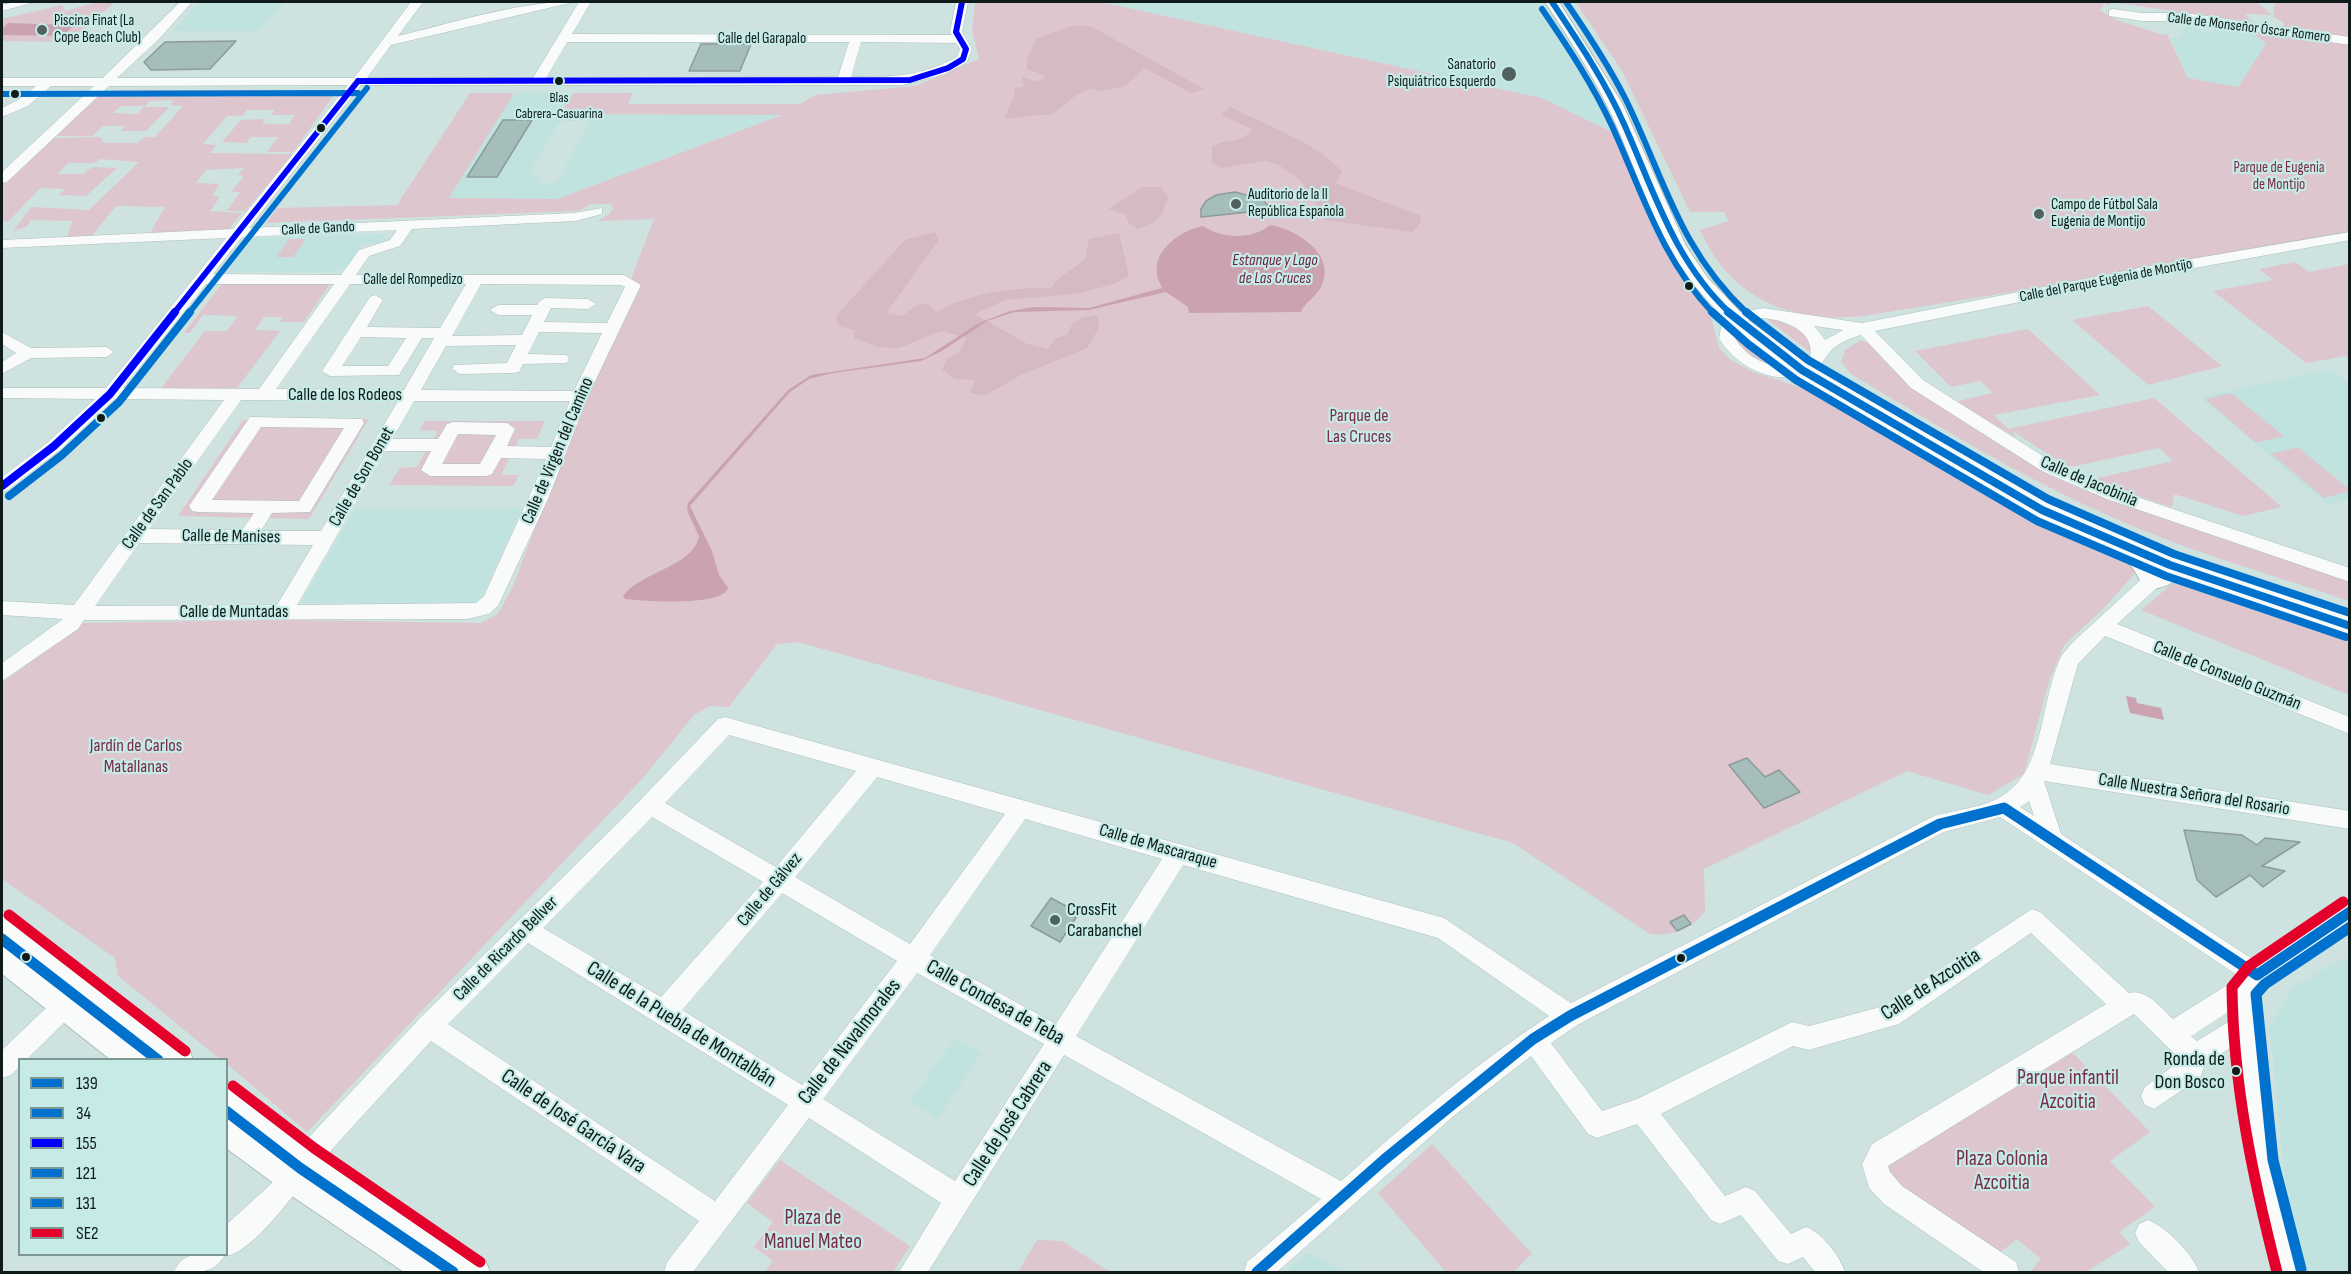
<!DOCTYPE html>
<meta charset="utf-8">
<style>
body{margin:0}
#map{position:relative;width:2351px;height:1274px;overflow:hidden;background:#cee2e0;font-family:"Sofia Sans Condensed",sans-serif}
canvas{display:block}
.frame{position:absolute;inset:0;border:3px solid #0e1b1a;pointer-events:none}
.legend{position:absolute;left:18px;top:1058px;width:210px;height:198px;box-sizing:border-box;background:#c6eae6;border:2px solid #7c9794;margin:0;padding:8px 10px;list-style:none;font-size:18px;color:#0e1b1a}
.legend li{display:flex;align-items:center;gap:12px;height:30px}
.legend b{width:30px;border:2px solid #7c9794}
</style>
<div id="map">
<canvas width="2351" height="1274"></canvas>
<div class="frame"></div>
<ul class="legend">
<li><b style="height:8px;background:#0072ce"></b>139</li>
<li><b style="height:8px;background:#0072ce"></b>34</li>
<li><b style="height:8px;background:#00f"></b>155</li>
<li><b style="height:8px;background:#0072ce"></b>121</li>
<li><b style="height:8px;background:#0072ce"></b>131</li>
<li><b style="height:8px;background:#e4002b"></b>SE2</li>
</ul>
</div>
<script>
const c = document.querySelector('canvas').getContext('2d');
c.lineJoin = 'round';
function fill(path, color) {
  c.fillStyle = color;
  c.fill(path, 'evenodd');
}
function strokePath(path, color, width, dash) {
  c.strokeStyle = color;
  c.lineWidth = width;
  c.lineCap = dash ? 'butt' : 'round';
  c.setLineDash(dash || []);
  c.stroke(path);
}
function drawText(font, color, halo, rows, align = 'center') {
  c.font = font + ' "Sofia Sans Condensed",sans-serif';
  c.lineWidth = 4.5;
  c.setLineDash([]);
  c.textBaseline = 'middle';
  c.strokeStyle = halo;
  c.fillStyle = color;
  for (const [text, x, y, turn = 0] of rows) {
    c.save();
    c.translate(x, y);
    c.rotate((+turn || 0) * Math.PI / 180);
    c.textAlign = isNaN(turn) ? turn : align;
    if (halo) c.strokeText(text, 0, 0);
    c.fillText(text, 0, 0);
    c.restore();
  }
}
fill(new Path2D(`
 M200,2H285L259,31H172Z
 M1101,2H1543L1575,50L1616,134L1542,98Z
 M2186,26L2213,33L2217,26H2228L2253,33L2266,44L2238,87L2188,78L2170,38L2179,37Z
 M514,93H573L558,120L562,121L561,123L558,124L528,175H541L537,184L556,183L590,121H571L574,114H784L557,199L449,198Z
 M385,234L379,243L363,244L346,267L334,272L226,271L249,238Z
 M2331,369L2349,383V500L2328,505L2200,397Z
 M522,508L478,604L301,603L355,509Z
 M2349,956V1272H2305L2287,1204L2270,1026L2294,986Z
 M955,1038L981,1053L938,1119L910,1102Z
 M1306,1253L1348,1272H1285Z`), '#c0e3df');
fill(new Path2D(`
 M97,2H115L68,42L2,41V19L62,5L65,11Z
 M975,2H1101L1542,98L1616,134L1680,264L1705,295L1719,348L1731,360L1753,372L1827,396L2027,513L2126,560L2133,566L2134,574L2105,607L2064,645L2049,681L2024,774L1988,795L1907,771L1704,869L1705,911C1692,929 1671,937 1650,934L1513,843L798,642L777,644L729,707L710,706L694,715L643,778L307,1132L227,1064L226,1060L220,1059L118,976L115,958L2,879V683L81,624L87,623L280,620L481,623L498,614L512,588L654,219L598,221L610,214L613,208L611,204H591L578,211L266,223L277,208L397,205L470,93H514L449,198L557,199L782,115L575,114L571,121L557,120L573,93H633L628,104H800L815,95L915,86L979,59L972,31Z
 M1576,2H2257L2272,15L2245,14L2253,23L2111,2L2110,5L2104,4L2100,11L2117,20L2163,35L2167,34L2188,78L2238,87L2266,44L2253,33L2259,27L2284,26L2283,22L2273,17L2275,2H2349V237L1864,316C1792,324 1730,299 1700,230L1729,221L1724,212H1690L1622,71Z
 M118,90H326L334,95L293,152H267L278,137H251L246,143L222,142L241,120L265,119L262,124H289L295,115H271L275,110H247L243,116H227L203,144L217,145L210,153L294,154L245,211H227L240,192H231L244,176L238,175L244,168L206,170L196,183L219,184L212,196L220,197L210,211L242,213L229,229L150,233L165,207L116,206L91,237H67L72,221L31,220L26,227L13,231L31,207L89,210L139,162L100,159L95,163H68L58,174H83L92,167L117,168L86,196L59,195L65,189L40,188L9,221H2V178L31,158L53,138L100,137L104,143H138L144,137H155L183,106L170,105L174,100L150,101L145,106H121L113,113L138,114L143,107H169L146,131H121L125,126H103L92,136H55L100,95Z
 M289,239H306L293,257H276Z
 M2295,262L2309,272L2349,264V359L2345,356L2306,363L2213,291L2273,280L2259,269Z
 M225,280H333L304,322H280L283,317H264L255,330L280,331L237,388H161L205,331H227L238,316L203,315L190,333H184Z
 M2148,306L2222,366L2148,385L2072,320Z
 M1767,319C1784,320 1796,327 1809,336L1812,349L1810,352Z
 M2028,329L2100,395L1994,415L2008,429L2154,398L2282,507L2243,516L2174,494L2172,507L2089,480L2173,461L2159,448L2075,466H2066L2011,430L2016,437L1954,402L1993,393L1980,381L1951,387L1915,351Z
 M1738,331L1782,365C1760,364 1746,358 1734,340Z
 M1861,340L1870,344L1892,369L1952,413L2047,474L2102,497L2349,581V601C2271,574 2190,552 2114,518C2023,478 1936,425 1851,374L1841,362L1845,350Z
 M2232,393V394L2284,436L2256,443L2205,399Z
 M369,419L309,519L178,516L243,420Z
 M425,421H545L537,439H519L501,475H519L513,486L389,485L400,468L417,467L438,431L420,430Z
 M2298,447L2349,489V491L2324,498L2271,454Z
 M2193,581L2349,634V695L2141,610L2172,584Z
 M2072,1052L2150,1132L2110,1161L2155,1207L2119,1232L2130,1244L2086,1272H2030L2041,1259L2017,1239L1993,1258L1896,1187L1887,1173L1889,1165L1906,1152Z
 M1432,1144L1532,1254L1513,1272H1446L1378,1193Z
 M780,1160L910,1246L893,1272H765L773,1261L754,1247L773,1222L747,1203Z
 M1037,1240L1062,1241L1110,1272H1018Z`), '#ddc6ce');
fill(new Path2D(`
 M1071,26H1090L1204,89L1191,93L1144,68L1125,86L1102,91L1090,88L1075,96L1051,115C1034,114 1021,119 1005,118L1015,94L1014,88L1024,87L1022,77L1038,82L1046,76L1027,69V59L1037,38Z
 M1231,107C1262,124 1322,145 1342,172L1335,183L1421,216L1420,223L1413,232L1326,220L1302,182L1279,165L1266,161L1221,168L1212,163V147C1225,137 1242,145 1252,129L1221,115Z
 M1142,187H1161L1168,197C1160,219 1161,221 1137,229L1128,222L1126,215L1109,209Z
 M935,232L939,240L886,313L902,316L918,304H928L936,312C969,293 1013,287 1051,288L1056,281L1085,259L1089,239L1119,233L1129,276L1114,284L1075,294L1005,300L975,314L1027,344L1048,349L1055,339L1068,334C1072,318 1083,318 1097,315L1099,328L1087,348L1021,375L984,396L970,393L975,380L955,379L942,369L948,358L958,354L967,338L941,331L899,348L878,347L854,338V330L838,326L836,316L905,240Z`), '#d5b9c3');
fill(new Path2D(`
 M8,23L75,25L62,36L2,35V29Z
 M1270,225C1296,229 1338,255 1321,287C1316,297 1304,303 1301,312L1189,313L1188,307L1166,292L1089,310L1015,312L987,321L942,351L921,361L833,373L809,379L790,392L690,506L712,551L719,575L728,588C722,607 644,601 625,599L623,596C640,572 692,567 699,537L687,510L688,503L788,390L811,375L925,358L979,323L1010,311L1033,307L1089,308L1162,288C1161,284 1157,279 1157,274C1153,249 1182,230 1203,226C1221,239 1253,240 1270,225Z
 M2126,696L2136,698L2137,703L2161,708L2164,720L2130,713Z`), '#caa2b0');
const building = new Path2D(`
 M236,41L210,69L151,70L144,62L165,42Z
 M701,44H751L740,71H689Z
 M503,120H532L497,177H467Z
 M1235,192L1262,199L1276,214L1249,212L1201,217V209L1206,201L1216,195Z
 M1747,758L1765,777L1779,770L1800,792L1764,808L1729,765Z
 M2184,830L2242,835L2257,845L2265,838L2300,842L2262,866L2285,871L2263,887L2250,875L2216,897L2197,880Z
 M1051,898L1079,913L1060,942L1031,926Z
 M1684,915L1691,924L1677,931L1670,922Z`);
fill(building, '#a5bebc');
strokePath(building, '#8c9c9a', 1.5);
const minor = new Path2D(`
 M15,2H35L2,11V5Z
 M180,2H192L159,39L117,78H354L411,2H423L398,36C448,24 524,0 574,2L391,45L367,78H533L579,2H591L572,34L952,35L950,32L956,2H968L962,32L972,49L967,62L945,74L903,85H361L249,228L574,213L602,208V214L575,221L412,229L400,246L369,256L356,275H624L641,285L588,396L548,499L498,606L489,614L467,619L84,620L78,629L2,681V663L63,619L2,615V601L74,605L224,400L115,399L60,450L8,490L2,492V477L48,442L95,399L2,398V388H106L226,238L2,248V240L233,229L348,85L109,86L7,182L2,183V172L94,86H51L28,106L2,117V108L18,100L36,86H2V78H103ZM567,42H849L838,77L546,78ZM861,42L956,43L960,49L957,57C920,77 892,77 851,77ZM397,230L390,240L359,250L341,275L213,274L242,237ZM206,284H334L259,389L123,388ZM350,284H466L440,328L367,327L383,300L375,295L370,297L322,371L330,376L399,375L422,338H434L404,390L276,389ZM481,284L621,285L625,287L607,323L544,322L551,308L588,309L596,304L588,299L546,298L541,300L537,305H498L490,310L498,315H532L522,335L452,336ZM539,332L602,333L574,391L421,390L446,346L516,345L507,363L454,365L452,369L460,374L513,373L519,372L523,364L567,363L569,359L567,355L528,354ZM361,337L406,338L388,366H342ZM241,400L398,401L321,531H261L272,513L310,512L364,423L362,419L250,417L189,506L192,511L198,512L254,513L242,530L149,529ZM414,401H570L551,447L507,446L515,429L507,423L453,422L447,424L438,439H392ZM261,427L344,428L299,501L212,500ZM458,434L496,435L480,464H442ZM385,451H431L421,470L430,476H486L492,474L501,458L546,459L484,596L476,603L297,605ZM139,543L313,545L277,605L95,606Z
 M2113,9L2142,13H2185L2350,37V45L2185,21H2142L2109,16V10Z
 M2350,232V240L2150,276L1875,331L1923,380L2054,463L2119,491L2350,568V582L2107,499L2042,471L1911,388L1861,335C1849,339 1837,343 1829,353C1823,360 1823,365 1815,370C1780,389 1737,369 1719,338L1722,323L1737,313L1763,308L1862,323L2150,266ZM1763,318C1785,320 1816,331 1810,358C1785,375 1750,364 1735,338L1736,328L1747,320ZM1814,326L1843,330L1825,340Z
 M2,332L31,348L106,347L114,352L106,357L31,358L2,374V362L16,353L2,344Z
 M2152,574L2159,576L2161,581L2159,586L2117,624L2350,717V734L2105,636L2078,664L2050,764L2350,811V829L2044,781L2061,834L2257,962L2350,902V925L2265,983L2256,993L2257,1025L2274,1162L2302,1272H2275L2248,1162L2235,1045L2205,1064L2200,1078L2154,1109L2145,1105L2141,1096L2145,1087L2181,1060L2134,1014L1888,1166L1890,1172L1902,1186L2016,1262L2019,1272H1983L1884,1204L1869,1188L1862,1164L1872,1144L2106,1004L2031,933L1899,1024L1809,1050L1793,1046L1661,1114L1725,1196L1746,1187L1755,1191L1791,1234L1806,1227C1822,1233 1840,1256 1845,1272H1815L1803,1257L1788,1264L1778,1261L1741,1215L1720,1224L1711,1220L1637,1124L1597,1138L1588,1134L1531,1056L1456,1114L1277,1272H1244L1247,1262L1321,1199L1064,1055L928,1272H899L941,1203L809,1118L693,1272H664L667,1262L699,1221L431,1041C394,1082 355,1123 319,1164C300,1185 252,1256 224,1256C215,1274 193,1274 174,1272C184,1249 205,1254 226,1254V1225L271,1184L298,1149L420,1018L623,818L718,719L725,717L1444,918L1571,1003L1932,817C1955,809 1981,809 2002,796C2046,770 2040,697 2062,655L2073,642L2145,576ZM729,735L856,771L776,867L665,803ZM877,777L1005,814L910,944L795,877ZM2029,801L2034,816L2020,807ZM652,817L763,882L661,997L543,928ZM2000,817L2240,977L2173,1019C2162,1009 2146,988 2129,993L2040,912L2032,909L1884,1006L1809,1026L1792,1022L1637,1099L1602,1111L1551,1043L1579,1024L1944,832ZM1025,819L1162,859L1056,1024L930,955ZM1183,865L1438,938L1549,1016C1475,1064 1407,1122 1341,1181L1076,1036ZM782,893L897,961L802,1085L682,1010ZM528,943L788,1105L715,1201L448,1024ZM917,973L1044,1044L955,1181L823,1099ZM2233,1009V1019L2197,1041L2191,1036Z
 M73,987L81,990L85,998L81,1006L26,1060H20V1066L11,1075L2,1078V1050L65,990Z
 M2148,1220C2166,1227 2193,1254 2199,1272H2168L2139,1242L2135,1233L2139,1224Z`);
const major = new Path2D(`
 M1545,2H1559L1622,103L1686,246L1707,277L1747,319L1809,365L2050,504L2154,549C2166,545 2170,550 2178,559L2350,617V635L2178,577C2171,586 2156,591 2144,587L2133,568L2117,553L2034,516L1795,375C1751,344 1709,310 1680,265C1651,220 1636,169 1614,120C1595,78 1570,40 1545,2Z
 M2,911L12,915L189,1049L193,1060H153L150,1057L151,1060H111L2,974V944L8,946L2,941Z
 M226,1081L237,1085L318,1147L485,1260L490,1272H404L283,1190L226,1148Z`);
strokePath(minor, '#adbebc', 1);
strokePath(major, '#adbebc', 2);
fill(minor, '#f8fbfa');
fill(major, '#f8fbfa');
strokePath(new Path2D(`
 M1552,2C1578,41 1605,81 1624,124C1654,191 1674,261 1730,313`), '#0072ce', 6);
strokePath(new Path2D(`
 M1728,312L1802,370L2042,510L2170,565L2350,626`), '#0072ce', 8);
strokePath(new Path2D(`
 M1257,1272L1385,1159L1533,1039L1570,1016L1940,824L2004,808L2257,975L2350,912`), '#0072ce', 11);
strokePath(new Path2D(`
 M2,94L358,93
 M189,313L367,88`), '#0072ce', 6);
strokePath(new Path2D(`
 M9,496L62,455L119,402L190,312`), '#0072ce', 8);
strokePath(new Path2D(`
 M2,939L158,1060
 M226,1111L300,1168L453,1272
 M2301,1269L2273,1160L2256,994L2265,984L2350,927`), '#0072ce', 11);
strokePath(new Path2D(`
 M358,81L910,80L948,68L963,59L966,49L956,32L962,2
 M174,313L358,81`), '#00f', 6);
strokePath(new Path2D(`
 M2,486L54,446L110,394L175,312`), '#00f', 8);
strokePath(new Path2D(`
 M1542,9C1568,47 1593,85 1612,126C1642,192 1662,260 1713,313`), '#0072ce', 6);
strokePath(new Path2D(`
 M1712,312L1748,344L1796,380L2037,521L2166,576L2346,637`), '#0072ce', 8);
strokePath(new Path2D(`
 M1566,2C1588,34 1609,66 1626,100C1665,180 1679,249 1747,313`), '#0072ce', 6);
strokePath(new Path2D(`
 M1746,312L1808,360L2048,499L2174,554L2350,613`), '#0072ce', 8);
strokePath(new Path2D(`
 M9,915L185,1051
 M233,1086L314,1148L480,1262
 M2277,1272C2253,1178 2233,1085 2232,987L2249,966L2343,902`), '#e4002b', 11);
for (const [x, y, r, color] of [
 [42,30,6,"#51615f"],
 [1509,74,8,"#51615f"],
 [559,81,5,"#0e1b1a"],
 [15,94,5,"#0e1b1a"],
 [321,128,5,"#0e1b1a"],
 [1236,204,6,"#51615f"],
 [2039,214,6,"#51615f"],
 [1689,286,5,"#0e1b1a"],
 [101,418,5,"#0e1b1a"],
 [1055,920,6,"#51615f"],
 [26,957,5,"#0e1b1a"],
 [1681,958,5,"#0e1b1a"],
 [2236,1071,5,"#0e1b1a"]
]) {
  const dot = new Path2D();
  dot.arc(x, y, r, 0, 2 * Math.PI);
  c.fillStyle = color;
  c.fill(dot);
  strokePath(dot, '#c6eae6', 2);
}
drawText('14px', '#0e1b1a', '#c6eae6', [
 ["Blas",559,98],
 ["Cabrera-Casuarina",559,114]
]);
drawText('15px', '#0e1b1a', '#c6eae6', [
 ["Piscina Finat (La",54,21],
 ["Cope Beach Club)",54,38],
 ["Sanatorio",1496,65,"right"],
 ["Psiquiátrico Esquerdo",1496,82,"right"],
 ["Auditorio de la II",1248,195],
 ["República Española",1248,212],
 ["Campo de Fútbol Sala",2051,205],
 ["Eugenia de Montijo",2051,222]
], 'left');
drawText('15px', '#0e1b1a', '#c6eae6', [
 ["Calle de Monseñor Óscar Romero",2249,28,7],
 ["Calle del Garapalo",762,39],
 ["Calle de Gando",318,229,-3],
 ["Calle del Rompedizo",413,280],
 ["Calle del Parque Eugenia de Montijo",2106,281,-11]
]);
drawText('15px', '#7a2b49', '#c6eae6', [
 ["Parque de Eugenia",2279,168],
 ["de Montijo",2279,185]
]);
drawText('italic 16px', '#6b1d3d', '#c6eae6', [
 ["Estanque y Lago",1275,261],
 ["de Las Cruces",1275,279]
]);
drawText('18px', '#0e1b1a', '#c6eae6', [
 ["Calle de los Rodeos",345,395],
 ["Calle de Virgen del Camino",558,451,-67],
 ["Calle de Son Bonet",362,477,-60],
 ["Calle de Jacobinia",2089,482,23],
 ["Calle de San Pablo",158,504,-54],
 ["Calle de Manises",231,537,1],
 ["Calle de Muntadas",234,612],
 ["Calle de Consuelo Guzmán",2227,676,22],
 ["Calle Nuestra Señora del Rosario",2194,795,9],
 ["Calle de Mascaraque",1158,847,16],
 ["Calle de Gálvez",770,890,-50],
 ["Calle de Ricardo Bellver",506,949,-45]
]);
drawText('18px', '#7a2b49', '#c6eae6', [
 ["Parque de",1359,416],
 ["Las Cruces",1359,437],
 ["Jardín de Carlos",136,746],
 ["Matallanas",136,767]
]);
drawText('18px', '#0e1b1a', '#c6eae6', [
 ["CrossFit",1067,910],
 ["Carabanchel",1067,931]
], 'left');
drawText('20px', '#0e1b1a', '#c6eae6', [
 ["Ronda de",2225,1060],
 ["Don Bosco",2225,1083]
], 'right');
drawText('21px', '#0e1b1a', '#c6eae6', [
 ["Calle de Azcoitia",1931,985,-33],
 ["Calle Condesa de Teba",995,1003,29],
 ["Calle de la Puebla de Montalbán",681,1025,32],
 ["Calle de Navalmorales",850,1042,-52],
 ["Calle de José García Vara",573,1122,34],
 ["Calle de José Cabrera",1008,1124,-57]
]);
drawText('21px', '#7a2b49', '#c6eae6', [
 ["Parque infantil",2068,1079],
 ["Azcoitia",2068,1103],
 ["Plaza Colonia",2002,1160],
 ["Azcoitia",2002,1184],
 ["Plaza de",813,1219],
 ["Manuel Mateo",813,1243]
]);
</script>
